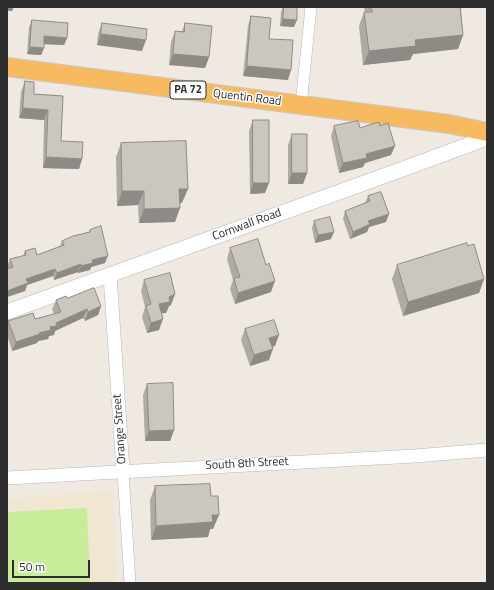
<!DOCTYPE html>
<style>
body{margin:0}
#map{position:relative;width:494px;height:590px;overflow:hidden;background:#efe9e1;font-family:"Titillium Web",sans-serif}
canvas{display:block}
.frame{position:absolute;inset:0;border:8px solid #2e2e2e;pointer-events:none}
.scale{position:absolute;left:12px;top:560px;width:78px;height:18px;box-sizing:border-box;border:2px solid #2e2e2e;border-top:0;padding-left:5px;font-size:12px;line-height:14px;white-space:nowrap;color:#2e2e2e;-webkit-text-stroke:3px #fff;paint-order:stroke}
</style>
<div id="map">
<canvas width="494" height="590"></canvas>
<div class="frame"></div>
<div class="scale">50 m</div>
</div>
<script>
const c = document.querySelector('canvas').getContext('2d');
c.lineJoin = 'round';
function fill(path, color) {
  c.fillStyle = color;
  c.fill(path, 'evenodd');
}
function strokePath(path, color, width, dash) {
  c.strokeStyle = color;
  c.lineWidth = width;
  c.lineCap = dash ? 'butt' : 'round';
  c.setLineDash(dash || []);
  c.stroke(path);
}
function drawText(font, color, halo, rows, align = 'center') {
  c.font = font + ' "Titillium Web",sans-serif';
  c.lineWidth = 3;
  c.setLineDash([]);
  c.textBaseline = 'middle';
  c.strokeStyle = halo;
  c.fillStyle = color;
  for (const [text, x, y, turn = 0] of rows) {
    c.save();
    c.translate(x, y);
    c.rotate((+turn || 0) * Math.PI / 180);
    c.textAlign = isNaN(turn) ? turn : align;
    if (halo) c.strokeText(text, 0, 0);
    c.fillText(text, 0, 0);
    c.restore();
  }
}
fill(new Path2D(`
 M112,491L117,583H7V499Z`), '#f0e6d1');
fill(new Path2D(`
 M87,508L90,583H7V512Z`), '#c9ec9a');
const minor = new Path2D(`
 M301,105L311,7
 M123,471L130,583`);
const tertiary = new Path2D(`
 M110,275L123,471
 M7,478L415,456L487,450`);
const secondary = new Path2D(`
 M7,312L392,173L487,138`);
const trunk = new Path2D(`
 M7,67L449,124L487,132`);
strokePath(minor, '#b4b7c1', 12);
strokePath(tertiary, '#b4b7c1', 14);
strokePath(secondary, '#b4b7c1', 16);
strokePath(trunk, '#c9c9c9', 20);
strokePath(minor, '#fff', 11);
strokePath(tertiary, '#fff', 13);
strokePath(secondary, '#fff', 15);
strokePath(trunk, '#f8ba60', 18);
fill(new Path2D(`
 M283,7H297L294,27L280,26L281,12Z
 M364,7H462L461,10L463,35L458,49L413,54L410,60L363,65L359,26L364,12H365Z
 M251,16L269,39L288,80L243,76L248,26Z
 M32,20L67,38L64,45L44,44L41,55L27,54L29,27Z
 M102,23L142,51L97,45L98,34Z
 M185,23L209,57L205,68L169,65L171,42L175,31H182Z
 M25,81L34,94L63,96L61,141L82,159L79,169L43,168L44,120L19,118L21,92Z
 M253,120L265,193L250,194L249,131Z
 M334,126L360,128L391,155L365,163L363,167L339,173L331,136Z
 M292,134L307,173L303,184H288V145Z
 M121,143L182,203H180L175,222L139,223L138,205L117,206L116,157Z
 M368,196L386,222L369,227L367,232L350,239L343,219L345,211L365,203Z
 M314,221L331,239L315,243L312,228Z
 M90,230L105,263L91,267L90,270L78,273V272L54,280L53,276L27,285L25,291L7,297V269L8,268L7,266L10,259L23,256L25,251L37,255L60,246L62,241L89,232Z
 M230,248L271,292L235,304L230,289L233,280L227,259Z
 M397,265L484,279L479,293L403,316L392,279Z
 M144,280L171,305L169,306L166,313H161L159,330L147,333L142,317L145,307L141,291Z
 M67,298L101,306L98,315L85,321L83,318L55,331L54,335L49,336L48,339L38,341L37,343L12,351L7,335V325L8,321L35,319L54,314L52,309L56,300Z
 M245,329L275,346L272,347L269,360L250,366L241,340Z
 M147,384L174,430L170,441H145L143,395Z
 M155,486L213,529H210L208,537L151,540L150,500Z`), '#afaba4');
fill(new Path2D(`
 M7,7H14L12,11H7Z
 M283,19L297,20L294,27L280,26Z
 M101,34L146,40L142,51L97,45Z
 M463,35L458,49L413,54L410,60L363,65L369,51L415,40Z
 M44,36L67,38L64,45L42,44Z
 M30,47L44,48L41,55L27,54Z
 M173,54L209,57L205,68L169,65Z
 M247,66L291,70L288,80L243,76Z
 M23,108L48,110L44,120L19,118Z
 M395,146L391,155L365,163L363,167L339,173L343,163L366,154Z
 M46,157L82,159L79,169L43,168Z
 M292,173H307L303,184H288Z
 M253,183H269L265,193L250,194Z
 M179,189H188L182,203L174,204Z
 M122,191H144L138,205L117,206Z
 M180,208L175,222L139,223L144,209Z
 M389,214L386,222L369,227L367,232L350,239L353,232L368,221Z
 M334,232L331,239L315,243L318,235Z
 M108,256L105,263L91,267L90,270L78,273L81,266L92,260Z
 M81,264L78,272L54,280L57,273Z
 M55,269L53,276L27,285L25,291L7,297V291L26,279Z
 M484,279L479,293L403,316L408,302Z
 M275,281L271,292L235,304L238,293Z
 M175,294L171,305L169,306L166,313L155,314L159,304L169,297Z
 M101,306L98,315L85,321L88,312Z
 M87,309L83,318L55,331L54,335L49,336L48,339L38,341L37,343L12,351L16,342L39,333L50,327L56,323Z
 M163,319L159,330L147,333L151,323Z
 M279,335L275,346L265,349L269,338Z
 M273,349L269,360L250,366L254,355Z
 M174,430L170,441H145L149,431Z
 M212,515H219L213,529H210L208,537L151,540L156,526Z`), '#8e8b86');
const building = new Path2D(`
 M284,7H297V20L283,19Z
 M371,7H460L463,35L415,40L416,46L369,51L364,12H372Z
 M251,16L271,18L269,39L293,40L291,70L247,66Z
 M32,20L68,23L67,38L44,36V48L30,47Z
 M102,23L147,29L146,40L101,34Z
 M185,23L212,26L209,57L173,54L175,31L184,32Z
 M25,81L34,82V94L63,96L61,141L83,142L82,159L46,157L48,110L23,108Z
 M253,120H269V183H253Z
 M358,121L360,128L379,122L380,126L388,123L395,146L366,154L367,158L343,163L334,126Z
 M292,134H307V173H292Z
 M186,141L188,189H179L180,208L144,209V191H122L121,143Z
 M381,192L389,214L368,221L370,224L353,232L345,211L370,201L368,196Z
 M330,217L334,232L318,235L314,221Z
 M101,226L108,256L92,260L93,263L81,266V264L57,273L55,269L26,279L28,283L7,291V269L13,267L10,259L26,255L25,251L35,248L37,255L64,245L62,241L73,236L90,232V230Z
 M258,239L266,265L269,263L275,281L238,293L234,278L240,277L230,248Z
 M467,243L468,246L474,244L484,279L408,302L397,265Z
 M170,273L175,294L169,297L170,302L159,304L163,319L151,323L146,306L151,304L144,280Z
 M94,288L101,306L88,312L87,309L56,323L57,326L50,327L51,330L39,333L40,334L16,342L8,321L33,313L35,319L61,312L56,300L66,296L67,298Z
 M274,320L279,335L269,338L273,349L254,355L245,329Z
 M173,383L174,430L149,431L147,384Z
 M210,484L211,496H218L219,515H212L213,522L156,526L155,486Z`);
fill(building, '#cbc7bf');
strokePath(building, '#8e8b86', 1);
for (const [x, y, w] of [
 [188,90,36]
]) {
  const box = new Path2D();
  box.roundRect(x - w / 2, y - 9, w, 18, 3);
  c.fillStyle = '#fff';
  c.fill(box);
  strokePath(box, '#2e2e2e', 1);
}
drawText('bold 11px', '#2e2e2e', null, [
 ["PA 72",188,90]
]);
drawText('12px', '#2e2e2e', '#fff', [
 ["Quentin Road",247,98,7],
 ["Cornwall Road",247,225,-20],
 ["Orange Street",120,429,-94],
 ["South 8th Street",247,464,-3]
]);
</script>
